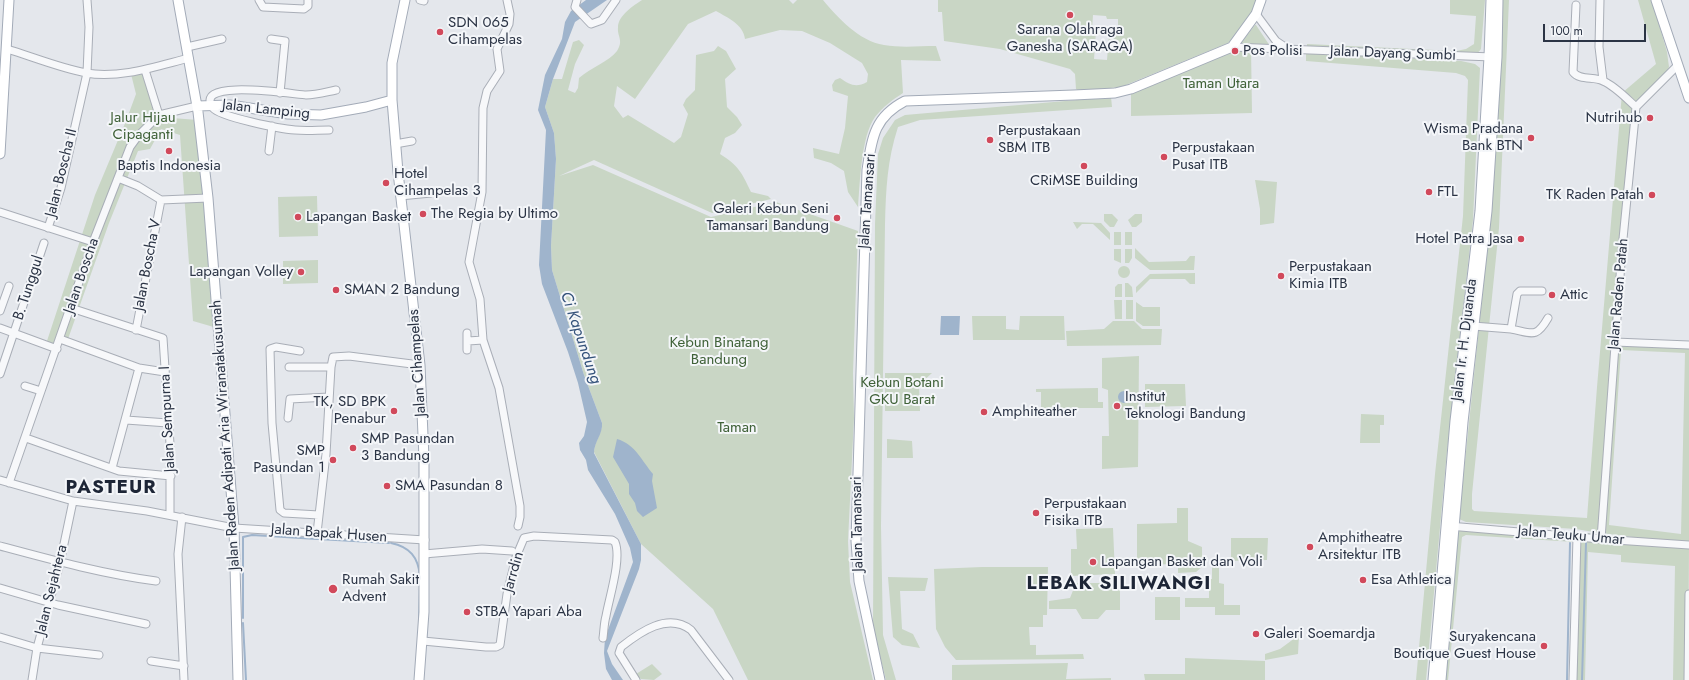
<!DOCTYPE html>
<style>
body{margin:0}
#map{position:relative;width:1689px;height:680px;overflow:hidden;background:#e4e7ec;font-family:Jost,sans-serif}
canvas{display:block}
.scale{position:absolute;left:1543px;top:24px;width:103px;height:18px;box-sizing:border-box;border:2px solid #2b3445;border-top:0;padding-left:5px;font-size:12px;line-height:14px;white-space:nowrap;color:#2b3445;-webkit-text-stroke:3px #f4f6f9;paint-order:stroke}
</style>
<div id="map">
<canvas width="1689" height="680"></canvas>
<div class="scale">100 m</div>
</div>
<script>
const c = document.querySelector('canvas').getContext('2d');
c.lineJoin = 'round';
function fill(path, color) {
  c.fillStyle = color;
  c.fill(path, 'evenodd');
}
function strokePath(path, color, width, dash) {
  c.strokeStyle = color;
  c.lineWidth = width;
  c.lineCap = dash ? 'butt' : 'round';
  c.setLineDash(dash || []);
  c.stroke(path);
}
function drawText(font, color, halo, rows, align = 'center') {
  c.font = font + ' Jost,sans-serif';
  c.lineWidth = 4;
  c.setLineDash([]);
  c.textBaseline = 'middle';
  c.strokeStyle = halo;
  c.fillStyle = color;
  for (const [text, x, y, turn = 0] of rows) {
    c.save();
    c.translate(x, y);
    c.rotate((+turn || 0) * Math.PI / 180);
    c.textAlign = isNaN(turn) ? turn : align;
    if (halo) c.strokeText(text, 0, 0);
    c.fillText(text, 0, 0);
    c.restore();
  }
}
fill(new Path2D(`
 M642,0H789L793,4L797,0H823C838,18 859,41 884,45C901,48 919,46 936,46L941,61L901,60L903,93C892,100 883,107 875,117C861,136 860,184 858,207L848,192L844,171L831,163L814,158L813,148L839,154L845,128L848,96L833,91L832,85L835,80L840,78C850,85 856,88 867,82L868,74L862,63L830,43L802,31L780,30L745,39C743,24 728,18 716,11L688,24L635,99L617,86L614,106L623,118L628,115L674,143L681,137L688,114L683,105L686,99L695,90L696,55L714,51L718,46L726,51L736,69L725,79L727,107L737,117L742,125L735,133L725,138L720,154C739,166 742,173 751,192L768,196L771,199L712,213L594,160L559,176L593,165L711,217L776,202L858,231L853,373L854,418L848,541L850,582L873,680H748L713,609L641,544L594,452C594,442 602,434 602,423L584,375L552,270L551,246L556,159L554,133L545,107L553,79H562L573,42L579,40L584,45L575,64L568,90L575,93L578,88L579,78C590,68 610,61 617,51C624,40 617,37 618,27C618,16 634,5 642,0Z
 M938,0H1258L1252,17L1228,43L1121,87L1079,91L1076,89L1075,74L1070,69L1000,49L944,41L942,12H938ZM1093,15L1106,16L1107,19H1118V28L1109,34L1107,60L1094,59L1096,32L1092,31Z
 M1450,0H1485L1481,49L1476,55L1307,50V44L1456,51L1466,49L1474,44L1476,16L1450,14Z
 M1500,0H1509L1499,228L1472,494V509L1474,511L1587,518L1597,387L1622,93L1656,64L1638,0H1652L1667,52L1669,67L1666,73L1634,105L1599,533L1576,529L1466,522L1459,519L1489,231Z
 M1255,25H1256L1270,46L1240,44Z
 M1232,47L1251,48L1252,113L1131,116V89Z
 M1306,53L1461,61L1475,64L1480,68L1473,220L1447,451L1426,680H1416L1435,474L1463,216L1468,80L1465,76L1456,73L1306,61Z
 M144,73L159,117L198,120L217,328L193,321L180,135L161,129L150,149L138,151L109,223L68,339L60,338L56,348L46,344L95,195L126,121L136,94L131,74Z
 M1111,97L1112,107L920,120L898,127C887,161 886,189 885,224L881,526L883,635L896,680H886L873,628L875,224L878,154L883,138L895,120L905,115Z
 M1255,180L1277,182L1274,223L1260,225V209Z
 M317,196L318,236L279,237L278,197Z
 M1104,214H1112L1118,220L1114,227H1110L1104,221Z
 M1135,214H1142V222L1136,227H1132L1128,220Z
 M1073,222L1101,223L1110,233V240L1093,224H1082L1077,229Z
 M1114,232H1121V245H1114Z
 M1125,232H1132V245H1125Z
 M1135,248L1149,262L1186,261L1190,256H1195L1194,270H1150L1135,258Z
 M1114,249H1121V263L1114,260Z
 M1125,249H1132V258L1129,263H1125Z
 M318,260V283L283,284V261Z
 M1118 272a6 6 0 1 1 12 0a6 6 0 1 1-12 0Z
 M1195,273V284H1190L1185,279H1150L1136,293V287L1150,274Z
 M1125,283H1128L1132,287L1133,297H1125Z
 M1118,284H1122V297H1115V287Z
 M1114,300H1122V319H1115Z
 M1126,300H1133V319H1126Z
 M1136,302L1143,307H1160V326H1143L1136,321Z
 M972,316H1006V329L1019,330L1020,316H1064L1065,340H973Z
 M1113,321H1134L1142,329H1162L1161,345L1067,346L1066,331L1104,329Z
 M1615,342L1689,347V544L1601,533ZM1621,350L1685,353L1681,534L1609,525Z
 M1139,356L1138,467L1102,469V436H1109L1108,390L1102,388V358Z
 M885,373H932L919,385L920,411H885Z
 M1145,384H1185L1186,406L1145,407Z
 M1098,388V402H1103V408H1041V392H1036V389Z
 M1361,414L1384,415V425H1380V443H1360Z
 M887,439L912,441L913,458H887Z
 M1177,508H1188V541L1202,547V567L1196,572L1178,573V564L1137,565V524L1177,523Z
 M1470,525L1574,532V542L1466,535L1462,537L1448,680H1442L1456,531Z
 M1113,528L1115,574L1071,576V549H1077L1076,529Z
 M1580,532L1689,546L1688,680H1673L1675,566L1621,562V555L1588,552L1585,680H1576Z
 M1231,538H1268L1267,560L1231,561Z
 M1212,561H1219V583L1224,584V605H1240V615H1215V607H1185V598H1209V579H1212Z
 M982,567H1048L1047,615H1043V627H1029L1030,645H1036V655L1083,654L1084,659L956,660L945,647L936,629L934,569Z
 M888,577L928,578L925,591H900L902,629L913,634L920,648L902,645L893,637Z
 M1076,583H1120V610H1106L1098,619H1082L1076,609H1049V601L1070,598Z
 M1155,597H1180V620H1155Z
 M1299,635L1298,654L1265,660V654L1280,649Z
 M1185,658L1265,661V680H1145L1144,674H1185Z
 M1068,663L1066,679L1111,678V680H952V665Z
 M652,664L662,674L654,680L641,679L636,674Z`), '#c9d6c5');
fill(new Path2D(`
 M586,0H607L575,22L553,79L545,107L554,133L556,159L551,246L552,270L584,375L602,423C603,434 594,442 594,453L641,544V560L639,569L607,651L612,664L623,680H612L606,669L604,653L605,638L633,562L630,548L615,514L588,470L586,460L580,450L579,443L584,436L587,422L578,383L568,352L542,284L539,265L546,130L538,110L545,75L562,39L565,22L571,11Z
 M941,316H960L959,335H940Z
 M1118 397a6 6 0 1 1 12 0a6 6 0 1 1-12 0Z
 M617,439C635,444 642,461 653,474L652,481L657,508L643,517L637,511L635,503L629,494V484L613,457Z`), '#9fb4cc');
strokePath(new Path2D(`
 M318,539L389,543
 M391,543C410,547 418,557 420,576
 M243,618V537L252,535L317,539
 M243,623L246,680
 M419,624L420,583
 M1567,680L1570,543
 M1582,680L1586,543`), '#9fb4cc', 2);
const minor = new Path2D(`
 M259,0L263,7L304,9L308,6V0
 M420,0L424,1
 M507,0L510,14L509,24L497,49L500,71L487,91L483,108L482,192L469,262L480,299L483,340L499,388L520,506V517L518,526
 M577,0L575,7L591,24L602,20L616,0
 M1600,0L1599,47L1603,80
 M1576,5L1573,72C1580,81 1594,76 1603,81C1615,86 1626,98 1636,107
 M1256,14L1276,41L1288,49
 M271,39L285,41L280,93
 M187,47L222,39
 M1232,47L1492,57
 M7,49C33,57 60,68 86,73C120,79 157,66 189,58
 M145,70L159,115
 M329,130C318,130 306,131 295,130C281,129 220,117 213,108C191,77 297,95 306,95C316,95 326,92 336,90
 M395,144L412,141
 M269,151L272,126
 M118,178L138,186L161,200
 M400,196L431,193
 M161,200L208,198
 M0,212L93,242
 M48,228L61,188L87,73L89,27L87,0
 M71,308L163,338L170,444V515
 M0,311L9,286
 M1473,326L1511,329L1517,294L1520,291H1542
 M0,328L57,349
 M1511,329C1532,333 1536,339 1548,318
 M136,330L161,200
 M467,333V350
 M60,339L139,368L165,372
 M468,341L483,340
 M1615,342L1689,345
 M300,351L276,347L270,349L272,423L280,510L284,513L319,515
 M289,367H331
 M0,374L44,243
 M25,386L41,391
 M288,418L290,399L329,397
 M126,420L168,423
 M26,438L119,471L171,476
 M112,468L139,368
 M0,480L73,501L147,511L234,528L425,540
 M9,483L93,242L130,147L138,136L159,115L197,106
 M182,517L178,554L184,680
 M1449,526L1601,539L1689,545
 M317,533L326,454L331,367L333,357L349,356L420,365
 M1601,539L1622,249L1636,107L1677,66
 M0,546C52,560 103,574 156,581
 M424,554L482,549L512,551
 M0,588L58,605L146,624
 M0,637L37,648L99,655
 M423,641L486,647H496L500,645L507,594L516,557L524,538L534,536L612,540L615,542C622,559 609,598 606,616C604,623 604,631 603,638
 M151,661L184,666
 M32,680L37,648L60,563L73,501
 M636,680L619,653L621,647C640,632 668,612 691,630L729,680
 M1573,680L1577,537
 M1688,680L1689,594`);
const major = new Path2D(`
 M178,0L198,112L208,198L234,528L238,680
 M405,0L392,63V100L398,172L420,365L424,459V612L419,680
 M1656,0L1689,98
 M197,106L230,105L288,114L321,115L366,107L392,100
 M0,154L9,0
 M880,680L859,581L856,541L867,170C872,138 874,117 905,101L1074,95L1115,93L1131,89L1232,47L1256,14L1261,0
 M1433,680L1455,421L1480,211L1489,57L1491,0
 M1441,680L1463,422L1487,211L1497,57L1498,0`);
strokePath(minor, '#a9aeb7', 9);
strokePath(major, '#a3abb8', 11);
strokePath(minor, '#f7f8fa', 7);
strokePath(major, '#fff', 9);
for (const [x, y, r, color] of [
 [1070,15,4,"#d1495b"],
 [440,32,4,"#d1495b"],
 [1235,51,4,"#d1495b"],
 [1650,118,4,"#d1495b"],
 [1531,138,4,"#d1495b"],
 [990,140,4,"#d1495b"],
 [169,151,4,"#d1495b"],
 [1164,157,4,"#d1495b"],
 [1084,166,4,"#d1495b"],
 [386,183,4,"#d1495b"],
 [1429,192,4,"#d1495b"],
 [1652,195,4,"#d1495b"],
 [423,214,4,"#d1495b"],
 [298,217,4,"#d1495b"],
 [837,218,4,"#d1495b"],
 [1521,239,4,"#d1495b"],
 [301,272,4,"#d1495b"],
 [1281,276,4,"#d1495b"],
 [336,290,4,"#d1495b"],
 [1552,295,4,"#d1495b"],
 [1117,406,4,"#d1495b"],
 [394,411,4,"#d1495b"],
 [984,412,4,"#d1495b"],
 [353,448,4,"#d1495b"],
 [333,460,4,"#d1495b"],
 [387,486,4,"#d1495b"],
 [1036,513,4,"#d1495b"],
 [1310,547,4,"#d1495b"],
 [1093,562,4,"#d1495b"],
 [1363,580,4,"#d1495b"],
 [333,589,5,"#d1495b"],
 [467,612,4,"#d1495b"],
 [1256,634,4,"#d1495b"],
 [1544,646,4,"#d1495b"]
]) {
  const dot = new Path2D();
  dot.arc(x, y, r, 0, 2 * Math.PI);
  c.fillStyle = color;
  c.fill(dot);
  strokePath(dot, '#f4f6f9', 1.5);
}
drawText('15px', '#2b3445', '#f4f6f9', [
 ["SDN 065",448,23],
 ["Cihampelas",448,40],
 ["Sarana Olahraga",1070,30,"center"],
 ["Ganesha (SARAGA)",1070,47,"center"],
 ["Pos Polisi",1243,51],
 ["Nutrihub",1642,118,"right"],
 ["Wisma Pradana",1523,129,"right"],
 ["Bank BTN",1523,146,"right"],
 ["Perpustakaan",998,131],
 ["SBM ITB",998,148],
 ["Perpustakaan",1172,148],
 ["Pusat ITB",1172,165],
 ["Baptis Indonesia",169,166,"center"],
 ["Hotel",394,174],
 ["Cihampelas 3",394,191],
 ["CRiMSE Building",1084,181,"center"],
 ["FTL",1437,192],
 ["TK Raden Patah",1644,195,"right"],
 ["Galeri Kebun Seni",829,209,"right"],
 ["Tamansari Bandung",829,226,"right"],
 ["The Regia by Ultimo",431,214],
 ["Lapangan Basket",306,217],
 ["Hotel Patra Jasa",1513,239,"right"],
 ["Perpustakaan",1289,267],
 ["Kimia ITB",1289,284],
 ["Lapangan Volley",293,272,"right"],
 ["SMAN 2 Bandung",344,290],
 ["Attic",1560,295],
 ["Institut",1125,397],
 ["Teknologi Bandung",1125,414],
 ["TK, SD BPK",386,402,"right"],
 ["Penabur",386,419,"right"],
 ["Amphiteather",992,412],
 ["SMP Pasundan",361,439],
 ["3 Bandung",361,456],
 ["SMP",325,451,"right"],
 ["Pasundan 1",325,468,"right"],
 ["SMA Pasundan 8",395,486],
 ["Perpustakaan",1044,504],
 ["Fisika ITB",1044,521],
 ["Amphitheatre",1318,538],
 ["Arsitektur ITB",1318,555],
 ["Lapangan Basket dan Voli",1101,562],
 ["Rumah Sakit",342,580],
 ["Advent",342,597],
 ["Esa Athletica",1371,580],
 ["STBA Yapari Aba",475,612],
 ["Galeri Soemardja",1264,634],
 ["Suryakencana",1536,637,"right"],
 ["Boutique Guest House",1536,654,"right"]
], 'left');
drawText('15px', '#2b3445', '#f4f6f9', [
 ["Jalan Dayang Sumbi",1393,54,2],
 ["Jalan Lamping",266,110,6],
 ["Jalan Boscha II",62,173,-76],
 ["Jalan Tamansari",868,201,-86],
 ["Jalan Boscha V",148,265,-79],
 ["Jalan Boscha",82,276,-71],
 ["B. Tunggul",29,288,-72],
 ["Jalan Raden Patah",1619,294,-85],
 ["Jalan Ir. H. Djuanda",1465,340,-83],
 ["Jalan Cihampelas",418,363,-94],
 ["Jalan Sempurna I",168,419,-93],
 ["Jalan Raden Adipati Aria Wiranatakusumah",226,435,-94],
 ["Jalan Tamansari",858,524,-91],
 ["Jalan Bapak Husen",329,534,4],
 ["Jalan Teuku Umar",1571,536,5],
 ["Jarrdin",514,572,-74],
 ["Jalan Sejahtera",52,590,-76]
]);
drawText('15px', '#3f6138', '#f4f6f9', [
 ["Taman Utara",1221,84],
 ["Jalur Hijau",143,118],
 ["Cipaganti",143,135],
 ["Kebun Binatang",719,343],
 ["Bandung",719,360],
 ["Kebun Botani",902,383],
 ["GKU Barat",902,400],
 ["Taman",737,428]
]);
drawText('italic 16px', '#34527a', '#f4f6f9', [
 ["Ci Kapundung",580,338,71]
]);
c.letterSpacing = '1px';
drawText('bold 19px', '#1d2536', '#f4f6f9', [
 ["PASTEUR",111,488],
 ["LEBAK SILIWANGI",1119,584]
]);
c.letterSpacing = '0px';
</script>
